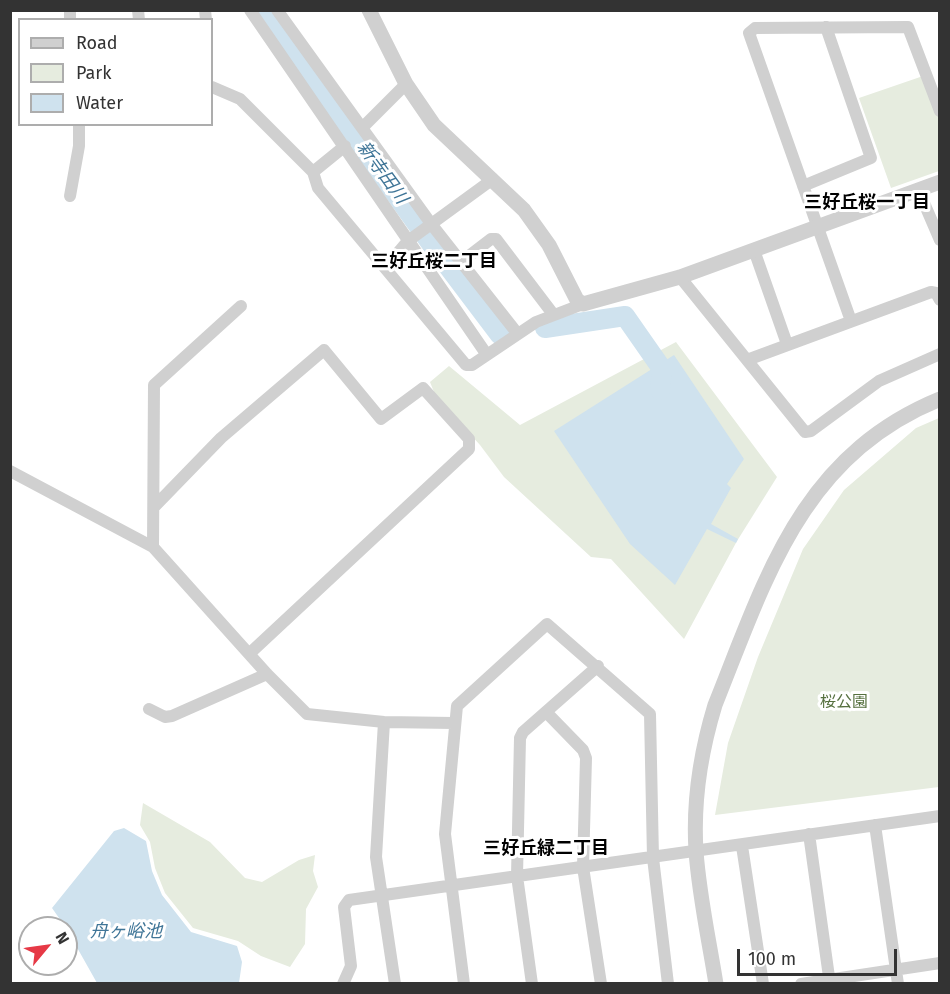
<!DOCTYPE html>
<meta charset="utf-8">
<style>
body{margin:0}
#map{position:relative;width:950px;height:994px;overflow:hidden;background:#fff;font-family:"Fira Sans",sans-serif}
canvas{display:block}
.frame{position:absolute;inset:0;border:12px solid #333;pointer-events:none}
.legend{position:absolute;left:18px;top:18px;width:195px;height:108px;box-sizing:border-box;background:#fff;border:2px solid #adadad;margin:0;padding:8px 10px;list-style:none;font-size:18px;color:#333}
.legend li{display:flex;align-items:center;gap:12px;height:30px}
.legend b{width:30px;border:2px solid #adadad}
.north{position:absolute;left:18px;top:916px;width:60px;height:60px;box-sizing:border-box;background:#fff;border:2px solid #adadad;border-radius:50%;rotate:61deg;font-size:16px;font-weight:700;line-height:24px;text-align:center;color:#333}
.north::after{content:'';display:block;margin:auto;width:21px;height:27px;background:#e63946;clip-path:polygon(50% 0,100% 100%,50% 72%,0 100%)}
.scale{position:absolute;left:737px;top:949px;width:160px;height:27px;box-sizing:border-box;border:3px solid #333;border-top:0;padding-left:8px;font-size:18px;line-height:21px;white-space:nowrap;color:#333;-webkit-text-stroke:4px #fff;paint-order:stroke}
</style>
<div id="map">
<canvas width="950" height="994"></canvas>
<div class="frame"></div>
<ul class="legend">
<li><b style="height:8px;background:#d0d0d0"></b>Road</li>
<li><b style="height:16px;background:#e6ecdf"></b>Park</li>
<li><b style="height:16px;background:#cfe2ee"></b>Water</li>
</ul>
<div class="north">N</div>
<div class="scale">100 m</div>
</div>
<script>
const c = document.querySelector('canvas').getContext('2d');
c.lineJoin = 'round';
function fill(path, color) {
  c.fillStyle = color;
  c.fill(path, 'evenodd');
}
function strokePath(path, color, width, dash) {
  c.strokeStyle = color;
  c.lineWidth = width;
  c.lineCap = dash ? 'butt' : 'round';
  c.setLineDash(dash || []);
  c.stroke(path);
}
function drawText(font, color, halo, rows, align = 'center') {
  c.font = font + ' "Fira Sans","Noto Sans JP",sans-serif';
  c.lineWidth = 6;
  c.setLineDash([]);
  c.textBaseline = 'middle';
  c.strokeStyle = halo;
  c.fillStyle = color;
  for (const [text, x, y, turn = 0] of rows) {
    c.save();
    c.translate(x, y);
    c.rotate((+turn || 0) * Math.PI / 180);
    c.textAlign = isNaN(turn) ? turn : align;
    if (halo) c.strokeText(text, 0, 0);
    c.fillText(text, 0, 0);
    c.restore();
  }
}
fill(new Path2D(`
 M926,75L939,113V171L891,188L859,98Z
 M676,342L777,477L737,541L684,639L611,559L591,557L504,477L480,445L436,397L430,382L449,366L520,425Z
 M939,418V787L715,815L728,743L758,657L803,549L844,490L916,428Z
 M143,803L210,842L245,878L262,882L299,860L315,855L313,871L318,887L306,909L305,944L290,967L261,956L238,941L193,928L165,893L155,868L150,842L140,825Z`), '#e6ecdf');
fill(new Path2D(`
 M674,355L744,459L727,484L731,488L711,524L738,539L736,543L707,529L675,585L630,544L554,431Z
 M124,828L146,841L152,871L162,895L191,932L237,946L242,962L239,983H97L66,928L52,908L114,831Z`), '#cfe2ee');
strokePath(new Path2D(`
 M264,10L432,245L500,335
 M545,328L625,316L662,369L660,390`), '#cfe2ee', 20);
strokePath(new Path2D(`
 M70,10V20
 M138,10L139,20
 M205,10L206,20
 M250,10L487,355
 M277,10L432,225L517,333
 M212,87L240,99L313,172L345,146
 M363,127L406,84
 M313,172L318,188L466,365H472L536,322L583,304
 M803,186L871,158L826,27
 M918,189L940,240
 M70,196L79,146V124
 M754,250L787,344
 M461,262L491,239H496L553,314
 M386,267L408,241L493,179
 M680,277L805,432L811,431L879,381L940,354
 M851,321L749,33L755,28L908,27L940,111
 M747,360L931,292L936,293L940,300
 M10,471L153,547L267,674L307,714L384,722L454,723
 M154,507L221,438L324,350L381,419L423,388L469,439V449L249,654
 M153,547L154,385L241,306
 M149,709L165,717L172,716L267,674
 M547,713L583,750L586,758L583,867L601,984
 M384,722L376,857L395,984
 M875,825L898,984
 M809,834L830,984
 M742,846L763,984
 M343,984L351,966L344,907L349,900L940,816
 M464,984L445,834L457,706L547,624L650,714L653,858L668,984
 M532,984L517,876L520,738L523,732L598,666
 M801,984L940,963`), '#d0d0d0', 12);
strokePath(new Path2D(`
 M369,10L406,84L434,125L524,210L549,245L577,300L583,304L680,277L940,182
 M716,984C709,940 699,895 696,851C693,803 701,751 715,705C766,578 801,456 940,399`), '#d0d0d0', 15);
drawText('16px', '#56703f', '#fff', [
 ["桜公園",844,703]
]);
drawText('italic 18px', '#3f7597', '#fff', [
 ["新寺田川",382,173,54],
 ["舟ヶ峪池",126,932]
]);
drawText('bold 18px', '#000', '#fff', [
 ["三好丘桜一丁目",867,203],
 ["三好丘桜二丁目",434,262],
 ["三好丘緑二丁目",546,849]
]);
</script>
